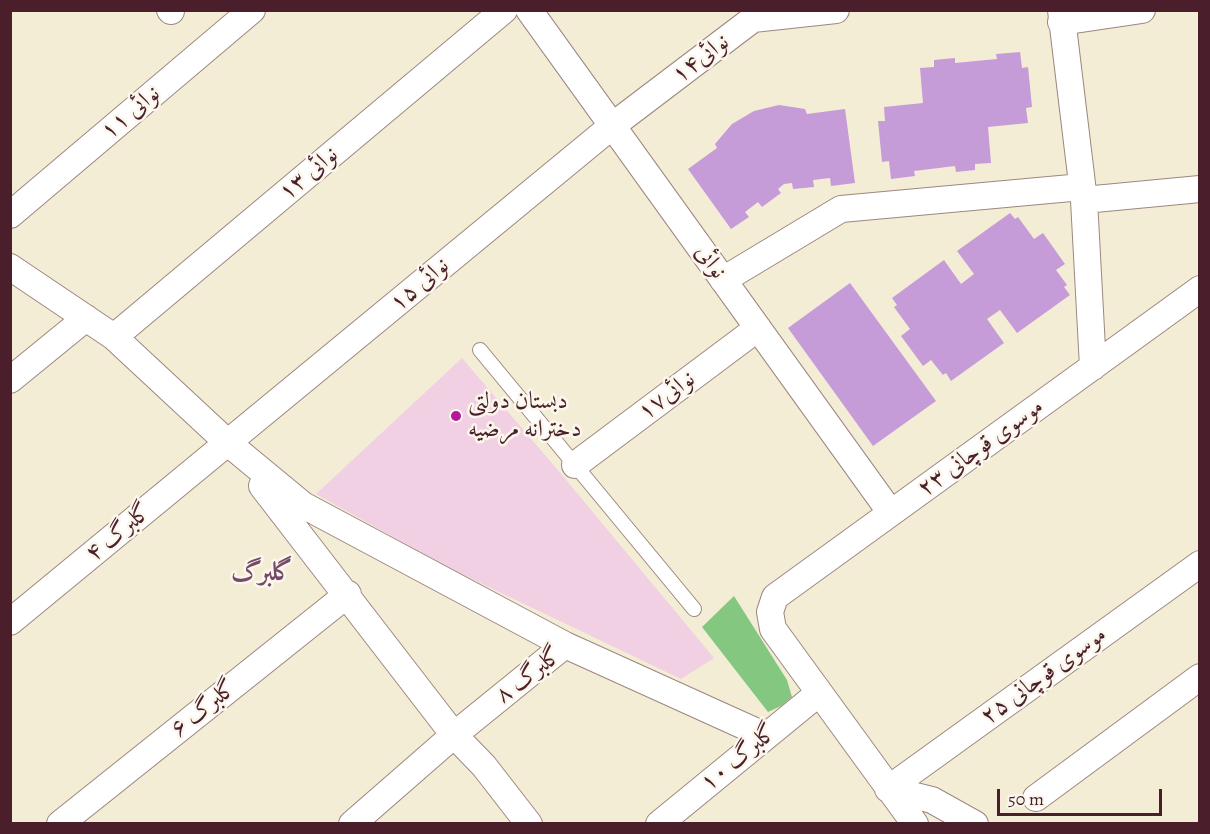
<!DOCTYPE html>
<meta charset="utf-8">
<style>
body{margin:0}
#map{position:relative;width:1210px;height:834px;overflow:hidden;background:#f3edd6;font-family:Alegreya,serif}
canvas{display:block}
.frame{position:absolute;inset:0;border:12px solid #4a1f2b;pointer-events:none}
.scale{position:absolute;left:997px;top:789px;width:165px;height:27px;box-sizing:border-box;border:3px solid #4a1f2b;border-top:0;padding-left:8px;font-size:18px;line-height:21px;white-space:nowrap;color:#4a1f2b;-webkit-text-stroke:4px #fbf7ec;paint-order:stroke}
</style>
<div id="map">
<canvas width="1210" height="834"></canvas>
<div class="frame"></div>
<div class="scale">50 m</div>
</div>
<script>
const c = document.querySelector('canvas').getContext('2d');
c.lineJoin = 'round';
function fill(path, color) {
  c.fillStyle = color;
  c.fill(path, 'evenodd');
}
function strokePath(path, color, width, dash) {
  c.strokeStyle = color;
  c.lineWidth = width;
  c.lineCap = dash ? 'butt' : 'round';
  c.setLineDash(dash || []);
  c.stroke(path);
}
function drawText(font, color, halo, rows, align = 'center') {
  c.font = font + ' Alegreya,Amiri,serif';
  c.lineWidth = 5;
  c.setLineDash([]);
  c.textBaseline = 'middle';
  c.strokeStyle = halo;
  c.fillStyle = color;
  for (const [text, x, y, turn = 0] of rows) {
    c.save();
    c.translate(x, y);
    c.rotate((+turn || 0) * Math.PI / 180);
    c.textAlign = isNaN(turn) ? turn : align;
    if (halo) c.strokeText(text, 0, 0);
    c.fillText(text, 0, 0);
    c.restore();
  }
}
fill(new Path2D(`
 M462,358L562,475L714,658L681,679L449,568L316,494Z`), '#f1d0e3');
fill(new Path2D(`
 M734,596L787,680L792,697L781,706L768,712L702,627Z`), '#83c781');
fill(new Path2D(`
 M1020,52L1022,68L1028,67L1032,107L1026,108L1028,123L988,127L991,163L975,164V170L956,172L955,166L914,171L915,176L891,179L889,161L882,162L878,121H885L884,107L923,103L920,68L934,67V60L955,58V63L997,59L996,54Z
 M779,105L805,109L807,114L845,109L855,183L831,186L830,178L813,180L814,187L793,189L792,183L784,184L778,189L781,193L762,207L758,202L745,212L749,217L731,229L688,169L717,148L715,144L732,124L754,111Z
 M1010,213L1015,219L1018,217L1034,239L1043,233L1065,264L1056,270L1067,285L1064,287L1070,295L1017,333L1000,310L987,319L1004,343L951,381L946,373L943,375L931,360L923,366L901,336L910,329L894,307L897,305L892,298L944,260L961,284L974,274L957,251Z
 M850,283L936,401L873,446L788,328Z`), '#c59bd8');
const lane = new Path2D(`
 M480,350L694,609`);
const street = new Path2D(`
 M170,10L171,11
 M529,10L891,513
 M1061,10L1084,200L1093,367
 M1061,22L1142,10
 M1084,200L1200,189
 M10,215L252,10
 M10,267L114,337L228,443L303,505L565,645
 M723,280L841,209L1082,187
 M114,337L504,10
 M10,380L86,318
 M575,465L758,328
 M262,486L454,735L484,766L529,824
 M10,622L612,126L753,19L836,10
 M888,789L1200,564
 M888,789L932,800L975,824
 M1036,798L1200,677
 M60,824L348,594
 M352,824L454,735L565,645L766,736
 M659,824L819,693
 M915,824L773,629L770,612L775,597L1200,289`);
strokePath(lane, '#9e8680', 16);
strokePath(street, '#9e8680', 28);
strokePath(lane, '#fff', 14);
strokePath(street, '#fff', 26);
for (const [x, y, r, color] of [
 [456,416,6,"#b5179e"]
]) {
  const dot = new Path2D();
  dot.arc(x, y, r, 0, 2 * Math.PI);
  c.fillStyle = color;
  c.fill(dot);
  strokePath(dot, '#fbf7ec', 2);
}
drawText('24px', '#4a1f2b', '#fbf7ec', [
 ["نوائی۱۴",701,59,-37],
 ["نوائی ۱۱",131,113,-40],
 ["نوائی ۱۳",309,174,-40],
 ["نوائی",710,262,54],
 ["نوائی ۱۵",420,285,-40],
 ["نوائی۱۷",667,396,-37],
 ["موسوی قوچانی ۲۳",981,448,-36],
 ["گلبرگ ۴",119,533,-39],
 ["گلبرگ ۸",529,676,-37],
 ["موسوی قوچانی ۲۵",1044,676,-36],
 ["گلبرگ ۶",204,709,-38],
 ["گلبرگ ۱۰",739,758,-39]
]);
drawText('24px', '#4a1f2b', '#fbf7ec', [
 ["دبستان دولتی",468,402],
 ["دخترانه مرضیه",468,430]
], 'left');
drawText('bold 26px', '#754a68', '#fbf7ec', [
 ["گلبرگ",262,574]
]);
</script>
